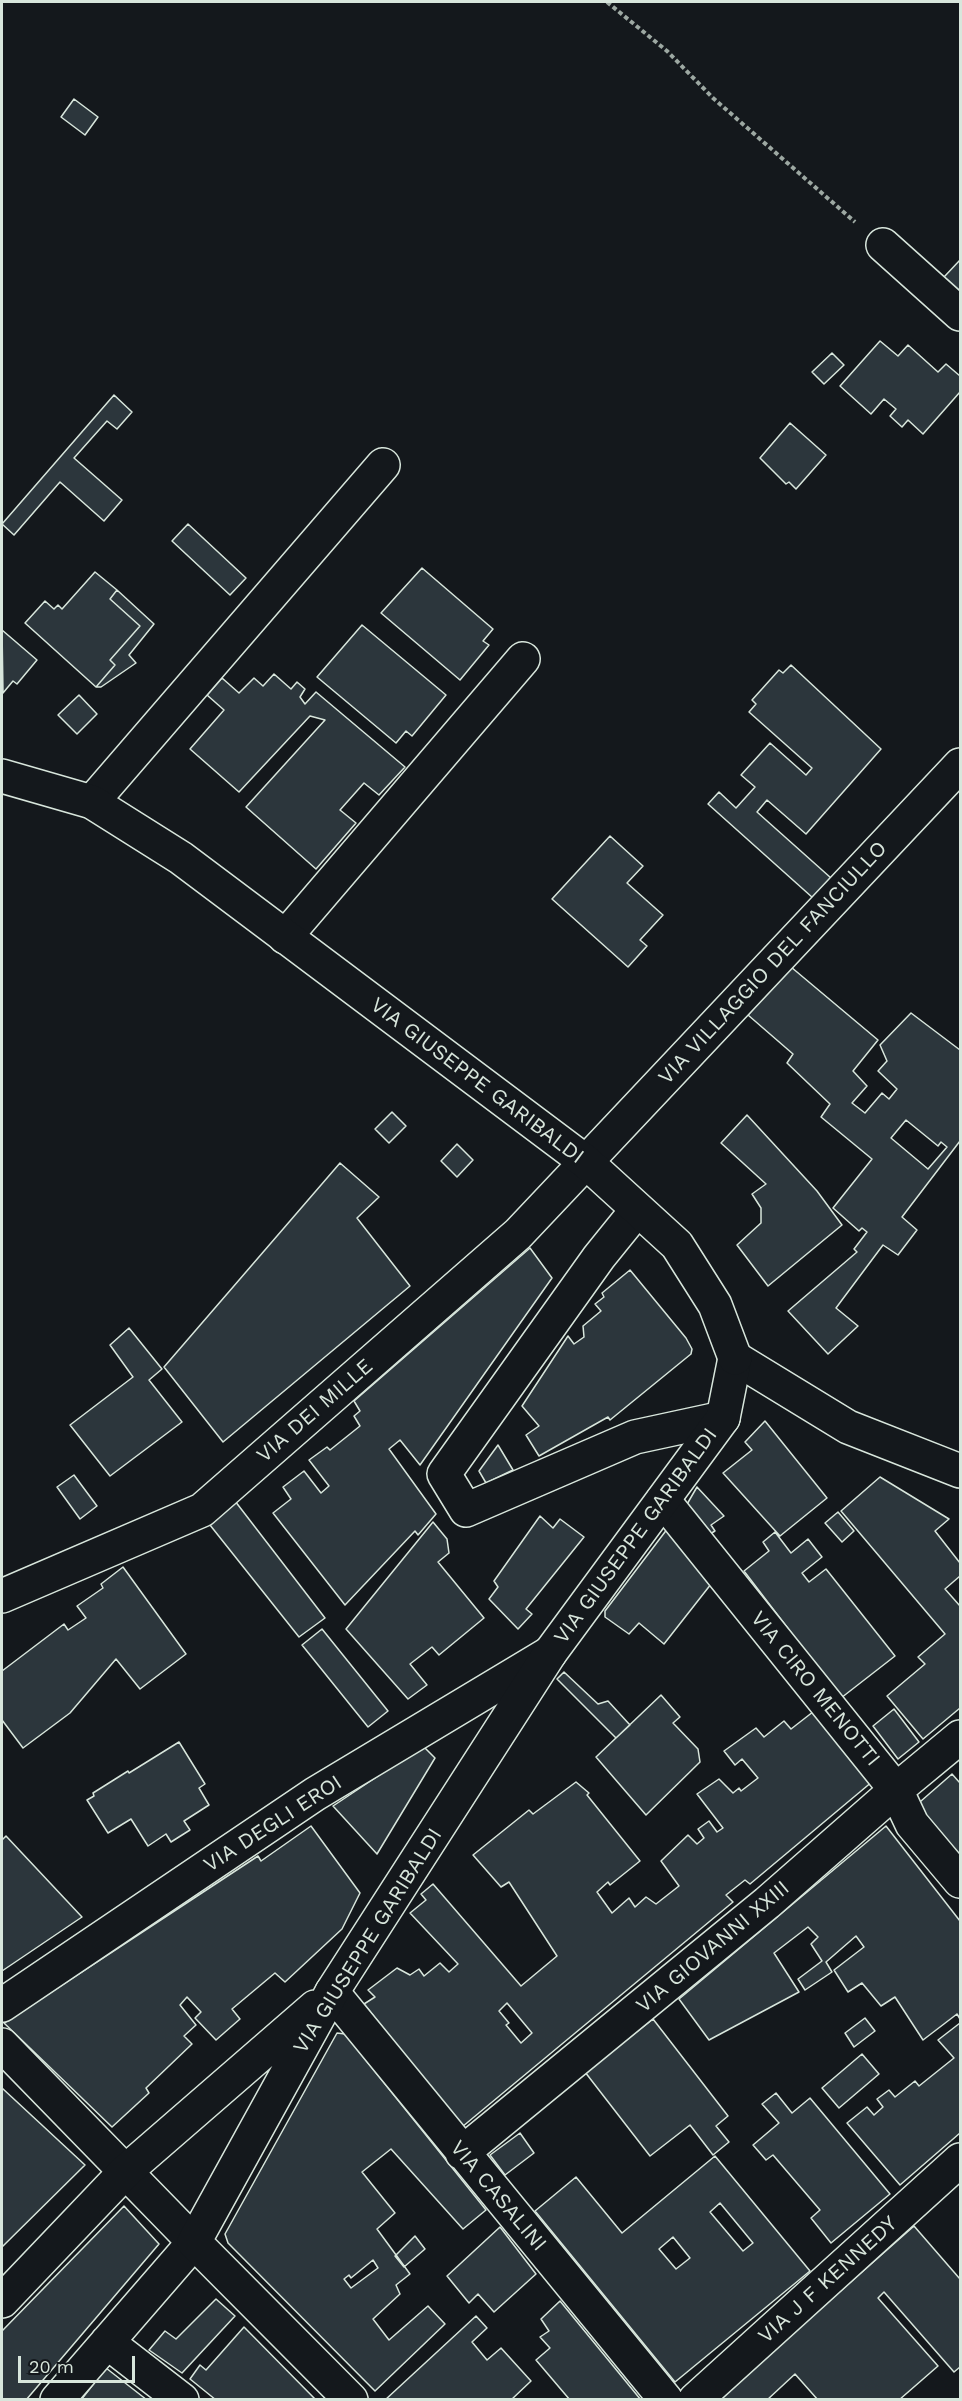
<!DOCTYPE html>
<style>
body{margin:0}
#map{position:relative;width:962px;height:2401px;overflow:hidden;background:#14181c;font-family:"Work Sans",sans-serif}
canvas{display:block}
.frame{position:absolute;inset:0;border:3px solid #d8e6dc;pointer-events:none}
.scale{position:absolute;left:18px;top:2356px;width:117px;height:27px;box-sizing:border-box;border:3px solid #d8e6dc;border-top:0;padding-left:8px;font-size:18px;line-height:21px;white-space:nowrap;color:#d8e6dc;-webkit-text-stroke:4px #14181c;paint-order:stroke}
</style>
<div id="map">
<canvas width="962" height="2401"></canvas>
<div class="frame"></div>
<div class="scale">20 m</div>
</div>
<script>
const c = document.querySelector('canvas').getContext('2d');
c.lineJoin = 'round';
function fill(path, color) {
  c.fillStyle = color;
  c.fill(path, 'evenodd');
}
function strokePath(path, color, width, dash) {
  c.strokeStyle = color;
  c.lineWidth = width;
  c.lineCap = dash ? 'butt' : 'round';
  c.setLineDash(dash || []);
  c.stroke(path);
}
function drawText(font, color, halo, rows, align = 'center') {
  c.font = font + ' "Work Sans",sans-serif';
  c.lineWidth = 4.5;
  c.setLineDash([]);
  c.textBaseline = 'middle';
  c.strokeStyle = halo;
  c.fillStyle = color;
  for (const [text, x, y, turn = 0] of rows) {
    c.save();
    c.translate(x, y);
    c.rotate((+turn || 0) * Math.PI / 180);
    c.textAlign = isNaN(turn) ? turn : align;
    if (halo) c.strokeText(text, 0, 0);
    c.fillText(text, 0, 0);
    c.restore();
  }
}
const building = new Path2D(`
 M74,99L98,117L85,135L61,117Z
 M960,260V292L944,277Z
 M880,341L898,356L908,345L938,372L946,364L960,376V392L923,434L908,420L902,427L890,416L896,409L884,399L871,414L840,386Z
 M832,353L844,365L824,384L812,372Z
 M114,395L132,412L117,429L107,421L74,458L122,500L104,521L60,482L14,535L2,524Z
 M790,423L826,455L796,489L789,482L786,484L760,458Z
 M188,524L246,578L230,595L172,541Z
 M422,568L493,629L483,641L489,645L460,680L381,613Z
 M95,572L117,590L110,599L140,626L110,660L115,665L96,687L25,623L45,601L54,609L58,605L62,609Z
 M117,590L154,624L129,655L136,663L101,687H96L115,665L110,660L140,626L110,599Z
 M362,625L446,695L412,736L406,731L396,743L317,677Z
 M2,630L37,660L17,684L13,681L3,693Z
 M791,665L881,749L806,834L767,800L757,812L831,878L813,898L708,804L719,792L736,808L755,787L741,775L770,743L806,775L812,768L749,712L756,704L752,700L779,670L783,673Z
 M274,674L291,689L297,682L305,689L300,697L305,704L316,692L405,767L379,795L364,783L340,810L356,823L316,869L246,807L325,720L310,716L239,792L190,749L224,710L207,695L222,678L239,693L254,678L263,686Z
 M79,695L97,714L77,734L58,715Z
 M610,836L643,866L627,883L663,915L640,940L647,946L628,967L552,899Z
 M791,967L878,1040L853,1071L867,1086L852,1103L865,1113L882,1093L889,1099L897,1089L878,1071L887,1061L880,1045L911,1013L960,1050V1141L902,1217L917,1230L898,1255L883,1245L836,1308L858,1326L828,1354L788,1311L857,1252L854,1249L867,1232L862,1228L859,1231L833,1208L872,1159L821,1117L830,1104L787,1063L793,1054L748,1015ZM906,1120L938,1146L941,1142L947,1147L928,1169L891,1138Z
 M392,1112L406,1126L389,1143L375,1129Z
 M747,1115L817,1191L842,1225L768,1286L737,1245L761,1223V1208L752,1194L766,1184L721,1143Z
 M457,1144L473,1160L457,1177L441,1161Z
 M340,1163L379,1197L357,1218L410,1286L223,1442L164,1367Z
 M530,1248L552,1278L420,1465L400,1440L389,1449L436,1514L418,1535L415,1531L345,1605L273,1513L291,1499L283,1487L304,1471L321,1493L329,1486L309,1460L327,1447L330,1450L360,1426L354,1416L360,1411L354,1401Z
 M630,1270L686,1338L692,1349L691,1354L610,1420L608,1417L539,1456L526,1435L539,1426L522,1406L568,1336L574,1344L584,1337L583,1326L601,1311L595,1304L604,1297L602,1293Z
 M129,1328L162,1369L149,1380L182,1422L110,1476L70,1425L133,1377L110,1345Z
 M765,1421L827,1498L780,1536L723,1473L752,1450L745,1442Z
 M498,1445L513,1470L486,1483L479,1471Z
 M74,1475L97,1506L80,1519L57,1487Z
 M880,1477L949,1519L935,1531L960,1563V1576L945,1589L960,1606V1708L923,1739L887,1696L925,1664L918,1657L945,1634L841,1511Z
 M697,1487L724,1516L711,1525L715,1531L705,1537L683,1511Z
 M235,1501L325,1618L299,1637L206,1520Z
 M838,1512L854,1531L842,1542L825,1523Z
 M540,1516L553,1528L560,1519L584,1537L526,1609L532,1614L518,1629L489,1599L498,1587L494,1581Z
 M433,1522L447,1539L449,1553L438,1562L484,1618L439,1655L432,1647L410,1664L427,1685L408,1699L346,1629Z
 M671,1524L715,1579L664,1644L639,1623L629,1634L605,1617V1611Z
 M775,1532L791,1553L808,1539L822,1557L802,1573L809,1582L826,1569L895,1656L841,1698L744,1571L769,1551L763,1542Z
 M123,1567L186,1654L140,1689L116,1659L70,1713L23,1748L2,1720V1671L64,1624L68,1630L86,1618L77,1606L103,1588L101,1584Z
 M322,1629L388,1711L368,1727L302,1645Z
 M564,1672L598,1704L608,1701L630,1725L616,1738L557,1679Z
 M661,1695L680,1717L673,1723L698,1749L700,1762L646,1815L596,1757Z
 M818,1708L873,1781L750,1884L745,1880L726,1895L733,1902L462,2127L364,2004L375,1997L368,1990L397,1968L410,1975L419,1969L424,1976L440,1963L449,1972L458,1964L410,1913L426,1900L421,1894L433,1884L521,1986L557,1956L509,1882L501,1887L473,1855L529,1810L533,1814L576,1782L589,1793L587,1795L640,1861L610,1885L608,1882L597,1892L612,1913L629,1898L635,1907L646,1897L656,1904L679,1886L661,1861L688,1835L697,1844L704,1838L698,1829L709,1821L717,1832L723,1828L697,1794L719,1779L733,1793L739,1788L741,1791L758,1778L742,1759L735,1765L724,1751L756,1728L764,1737L784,1721L791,1729ZM507,2003L532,2033L521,2043L506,2025L509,2023L499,2011Z
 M894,1709L919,1742L898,1759L873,1726Z
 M179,1742L205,1784L199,1788L209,1805L184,1821L190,1830L171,1842L166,1834L148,1846L131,1819L108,1833L87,1800L94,1796L93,1793L128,1771L129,1773Z
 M423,1746L435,1758L377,1854L333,1806Z
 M952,1774L960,1783V1861L913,1808Z
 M311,1826L360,1893L342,1929L285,1982L275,1973L232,2009L240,2019L216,2040L195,2018L201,2012L187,1997L180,2005L196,2025L184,2036L192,2044L146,2088L149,2093L112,2127L4,2023L258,1856L261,1861Z
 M886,1826L960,1921V2019L957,2014L923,2040L895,1997L881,2006L862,1983L848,1992L834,1970L864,1947L856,1936L826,1962L832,1972L805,1990L798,1979L822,1961L811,1944L818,1937L808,1927L774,1953L799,1992L709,2040L679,1999Z
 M6,1836L82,1917L2,1971V1840Z
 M865,2018L875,2031L854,2047L845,2033Z
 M653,2019L728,2116L716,2126L729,2142L713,2155L690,2125L650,2156L585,2072Z
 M960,2023V2133L900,2185L847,2123L867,2107L874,2115L883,2107L877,2099L889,2090L895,2097L915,2081L919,2086L954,2058L938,2040Z
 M337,2033L345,2034L486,2210L463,2229L391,2149L362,2172L395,2213L377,2229L410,2274L396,2285L400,2294L373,2319L389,2340L428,2306L445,2324L375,2391L228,2243L225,2234ZM373,2260L378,2268L351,2288L344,2279L349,2275L351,2278Z
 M862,2054L879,2074L839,2108L822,2088Z
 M2,2088L85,2165L2,2247Z
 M776,2093L792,2113L810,2098L890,2194L831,2243L811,2218L820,2210L773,2155L766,2160L753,2145L779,2123L762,2104Z
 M520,2133L534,2153L505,2175L490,2155Z
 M715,2156L810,2271L675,2382L535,2211L576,2177L622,2233ZM720,2203L753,2243L743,2251L710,2212ZM673,2237L690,2258L676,2269L659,2249Z
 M124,2206L159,2244L26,2400H2V2331Z
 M914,2226L960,2279V2367L954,2372L884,2292L878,2298L938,2366L899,2400H818L795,2374L767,2400H717Z
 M500,2227L536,2274L494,2312L478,2294L469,2303L447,2276Z
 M415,2236L425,2249L404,2267L395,2256Z
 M216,2299L235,2316L182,2373L149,2350L165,2331L176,2339Z
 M560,2301L641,2400H570L536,2360L550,2348L540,2337L549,2331L541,2319Z
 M476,2316L487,2328L472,2342L487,2360L501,2348L531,2381L511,2400H385Z
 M244,2327L316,2400H216L190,2379L200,2365L206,2370Z
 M106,2368L147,2400H81Z`);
fill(building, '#2c363c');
strokePath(building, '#d8e6dc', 1.5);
const minor = new Path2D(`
 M883,245L960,314
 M92,802L383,465
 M285,937L523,659
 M637,1210L599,1257L444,1474L466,1510L635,1437L723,1418
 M735,1358L848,1427L960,1471
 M663,1500L896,1790L912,1824L960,1881
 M2,1596L202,1510L518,1234L586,1162
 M332,1992L666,2400
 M2,2005L315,1794L550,1653
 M2,2045L194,2242L57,2400
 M462,2153L767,1903L896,1790L960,1737
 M107,2342L182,2400
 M695,2400L960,2160`);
const tertiary = new Path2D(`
 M586,1162L960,765
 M2,2301L126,2171L315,2007
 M351,2400L194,2242L332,1992L550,1653L723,1418L735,1358`);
const secondary = new Path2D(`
 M2,776L92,802L181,858L586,1162L677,1245L715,1305L735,1358`);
strokePath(minor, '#d8e6dc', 36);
strokePath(tertiary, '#d8e6dc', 36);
strokePath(secondary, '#d8e6dc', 36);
strokePath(new Path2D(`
 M607,2L667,51L713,98L855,222`), '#9da8a2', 4, [4.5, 3]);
strokePath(minor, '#14181c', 33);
strokePath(tertiary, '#14181c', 33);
strokePath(secondary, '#14181c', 33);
drawText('21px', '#d8e6dc', '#14181c', [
 ["VIA VILLAGGIO DEL FANCIULLO",773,963,-47],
 ["VIA GIUSEPPE GARIBALDI",477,1081,37],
 ["VIA DEI MILLE",315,1411,-41],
 ["VIA GIUSEPPE GARIBALDI",636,1536,-54],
 ["VIA CIRO MENOTTI",815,1689,51],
 ["VIA DEGLI EROI",273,1824,-33],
 ["VIA GIUSEPPE GARIBALDI",368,1941,-58],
 ["VIA GIOVANNI XXIII",713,1947,-40],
 ["VIA CASALINI",498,2196,50],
 ["VIA J F KENNEDY",828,2280,-42]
]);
</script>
